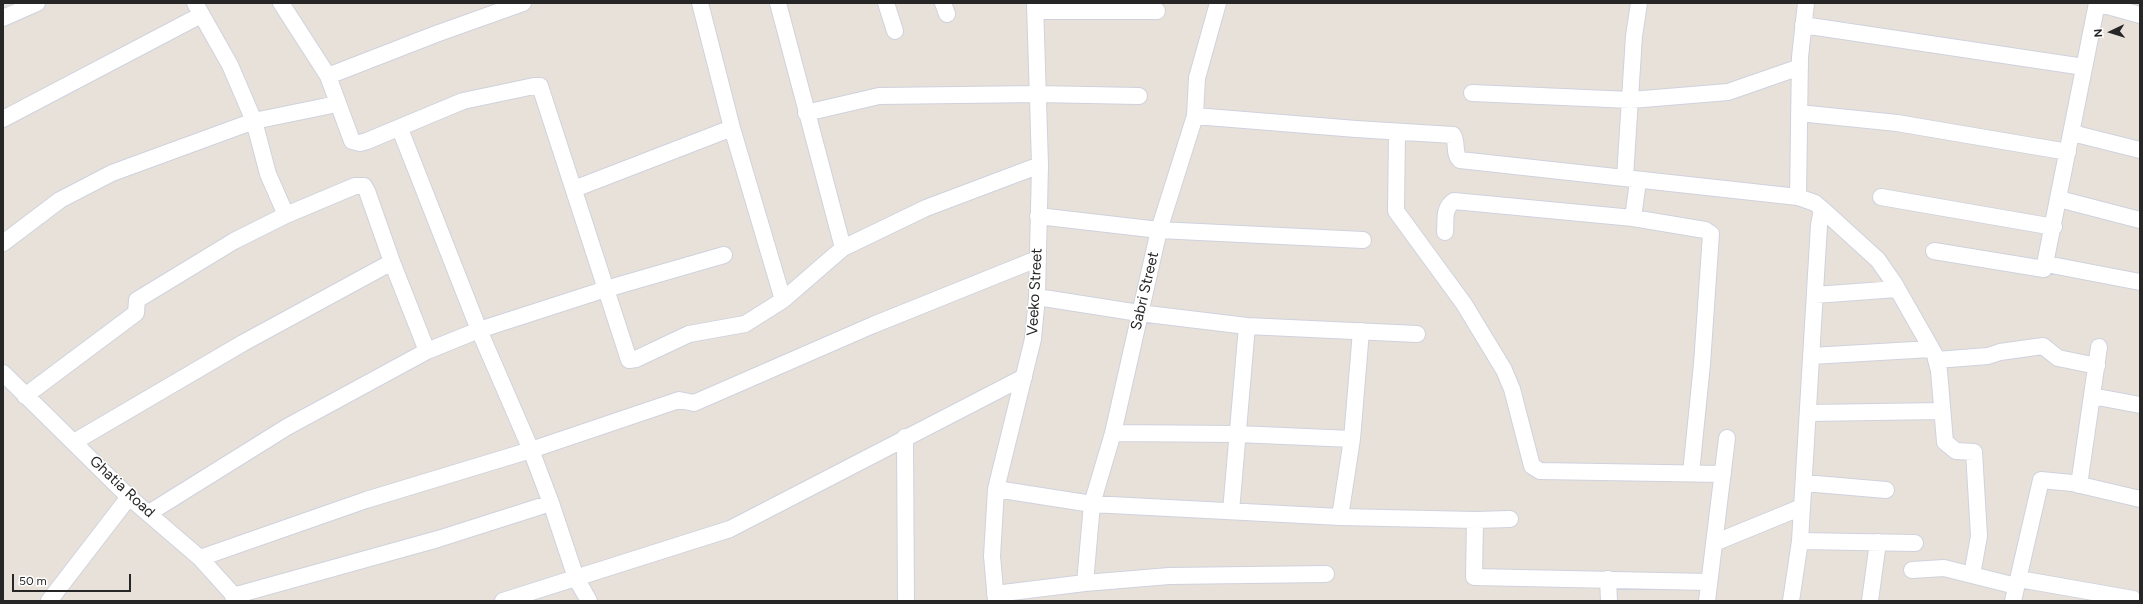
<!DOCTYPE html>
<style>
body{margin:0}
#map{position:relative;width:2143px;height:604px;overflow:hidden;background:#e8e1d9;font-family:Figtree,sans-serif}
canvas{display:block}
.frame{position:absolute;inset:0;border:4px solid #262626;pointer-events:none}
.north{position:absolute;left:2091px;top:12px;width:40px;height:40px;-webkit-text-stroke:3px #fff;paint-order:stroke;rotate:266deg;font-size:11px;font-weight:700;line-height:16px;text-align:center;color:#262626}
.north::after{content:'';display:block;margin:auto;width:14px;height:18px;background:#262626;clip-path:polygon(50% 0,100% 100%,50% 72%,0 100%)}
.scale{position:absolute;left:12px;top:574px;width:119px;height:18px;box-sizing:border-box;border:2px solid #262626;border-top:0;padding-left:5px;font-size:12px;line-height:14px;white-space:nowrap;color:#262626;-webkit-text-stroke:3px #fff;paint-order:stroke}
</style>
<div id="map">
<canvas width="2143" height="604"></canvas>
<div class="frame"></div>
<div class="north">N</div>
<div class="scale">50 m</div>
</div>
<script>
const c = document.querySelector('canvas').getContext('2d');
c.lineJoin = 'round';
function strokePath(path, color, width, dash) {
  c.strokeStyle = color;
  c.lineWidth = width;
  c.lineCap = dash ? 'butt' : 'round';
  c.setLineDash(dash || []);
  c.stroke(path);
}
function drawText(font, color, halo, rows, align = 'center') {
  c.font = font + ' Figtree,sans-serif';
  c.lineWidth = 3;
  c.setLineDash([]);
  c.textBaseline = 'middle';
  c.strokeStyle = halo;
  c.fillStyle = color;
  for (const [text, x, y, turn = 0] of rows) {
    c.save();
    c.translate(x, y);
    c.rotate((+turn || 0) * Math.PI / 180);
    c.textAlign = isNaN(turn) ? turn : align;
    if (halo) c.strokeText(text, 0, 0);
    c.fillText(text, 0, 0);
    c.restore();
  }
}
const minor = new Path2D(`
 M195,3L230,65L254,121L268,174L286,215
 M281,3L328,76L352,141L360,143L367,141L463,101L534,86H540L629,360L636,359L689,334L745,324L783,300L843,248L926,208L1040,165
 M700,3L732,128L783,300
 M778,3L843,248
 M886,3L895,31
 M943,3L947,14
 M2097,3L2140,15
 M1035,11H1157
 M3,18L37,3
 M1803,25L2084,67
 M328,76L436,34L523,3
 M1472,93L1631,100L1728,92L1800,67
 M806,113L879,96L1037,94L1139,96
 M1799,113L1897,123L2068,152
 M1195,116L1356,129L1453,135C1458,143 1453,153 1460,160L1798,197L1815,203L1822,209L1819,225L1800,541L1791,601
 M3,119L201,15
 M1397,132L1396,211L1464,304L1504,370L1512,389L1532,466L1540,471L1723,474
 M2072,133L2140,150
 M1625,177L1634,36L1639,3
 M574,189L732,128
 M1798,197L1800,57L1806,3
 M1881,197L2054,227
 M2059,199L2140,220
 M1822,209L1878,260L1894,283L1935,355L1939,371L1945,442L1956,451L1974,452L1979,536L1972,575
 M1038,216L1159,230L1363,240
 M1633,218L1638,181
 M1445,232C1446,220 1443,208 1454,201L1633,218L1705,230L1711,234L1702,364L1691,473
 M3,243L60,200L112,173L254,121L337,104
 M1934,251L2044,269L2097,3
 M2046,264L2140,282
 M1815,295L1897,289
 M1037,297L1139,313L1247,326L1417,334
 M1811,356L1931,349
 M1936,360L1988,356L2000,352L2043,346L2058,358L2097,366
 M3,373L129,497L200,558L239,601
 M25,396L136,313L137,300L234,241L286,215L355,186H364L367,191L392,262
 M2092,396L2140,405
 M1808,413L1942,411
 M1113,433L1238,434L1352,439
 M905,437L906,601
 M74,442L243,343L392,262L427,351
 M1804,483L1886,490
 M2079,485L2099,347
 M996,489L1092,504L1340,517L1475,520L1474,577L1708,582
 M551,503L576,578L589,601
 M1231,511L1247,326
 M149,513L287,427L427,351L479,330L606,289L724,255
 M1340,517L1352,439L1361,331
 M1475,520L1510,519
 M1800,541L1915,543
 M1714,543L1802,507
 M200,558L366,500L531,450L679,400L694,403L873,325L1037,259
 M1912,570L1944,568L2016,586
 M1608,579L1609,601
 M2019,579L2133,599
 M1085,583L1092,504L1113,433L1159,230L1195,116L1197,78L1218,3
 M995,594L1085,583L1169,576L1326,574
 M233,596L438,539L551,503L531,450L479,330L400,129
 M49,601L129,497
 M503,601L730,529L1024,377
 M996,601L992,556L996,489L1033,339L1037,297L1040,165L1035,3
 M1707,601L1727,438
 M1870,601L1878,542
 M2013,601L2041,480L2072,483L2140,499`);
strokePath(minor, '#cfd2de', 18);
strokePath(minor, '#fff', 16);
drawText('15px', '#262626', '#fff', [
 ["Sabri Street",1145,291,-77],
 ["Veeko Street",1035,292,-87],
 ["Ghatia Road",122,487,43]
]);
</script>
